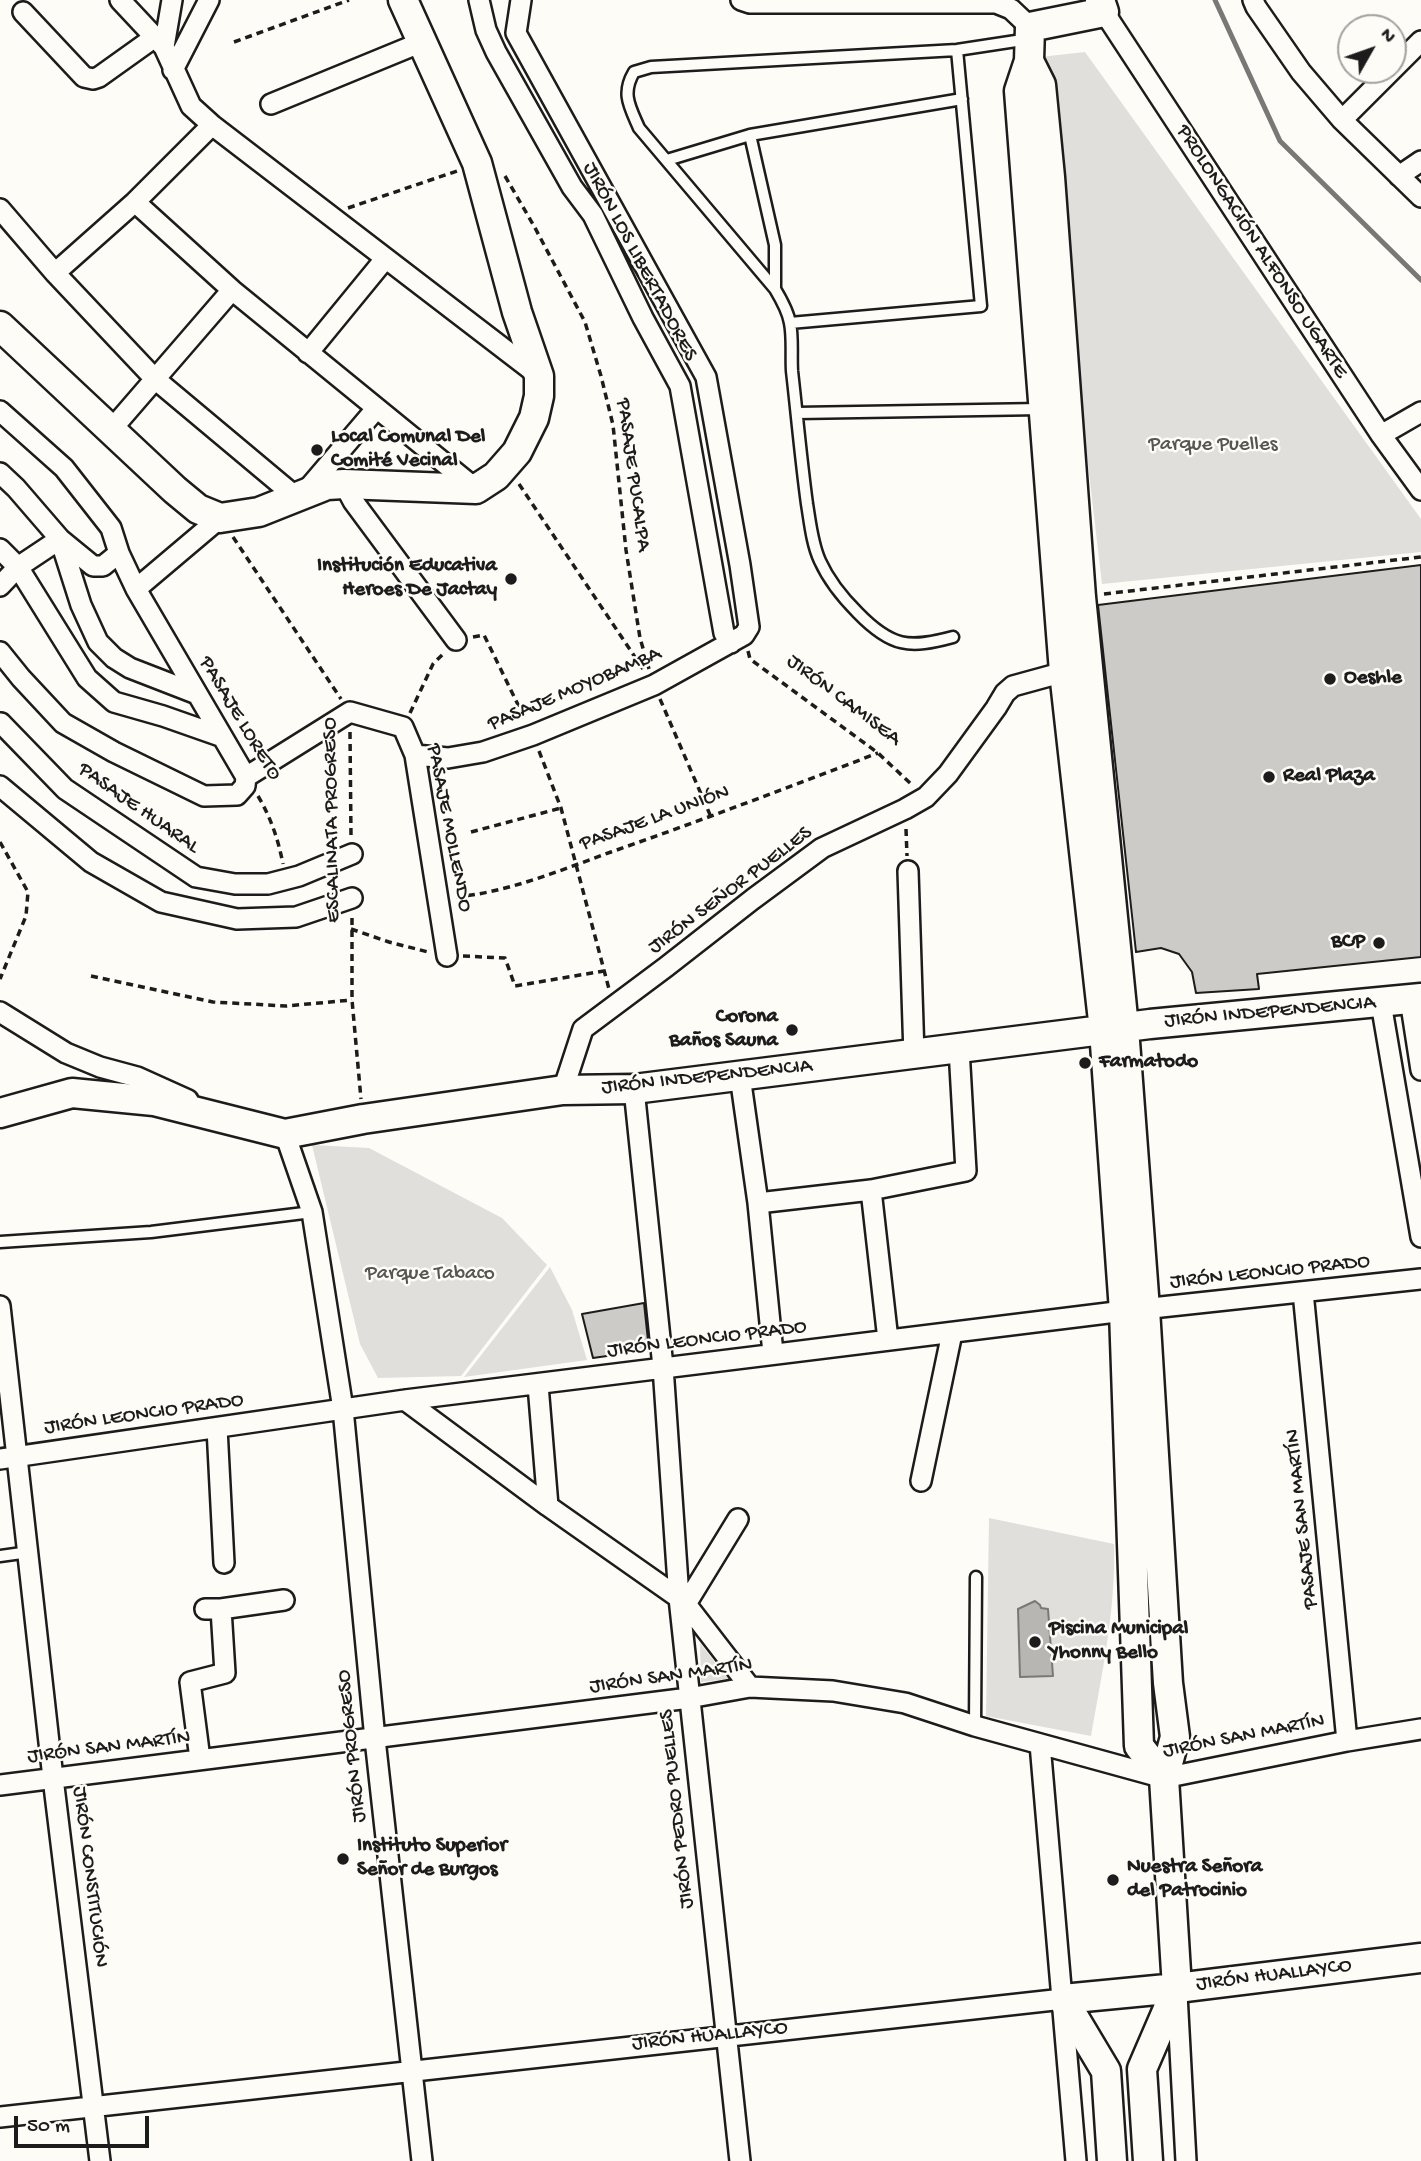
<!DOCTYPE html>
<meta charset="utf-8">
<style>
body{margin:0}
#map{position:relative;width:1421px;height:2161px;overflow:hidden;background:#fdfcf7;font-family:"Gochi Hand",sans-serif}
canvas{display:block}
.north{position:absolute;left:1337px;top:14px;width:70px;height:70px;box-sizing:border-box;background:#fdfcf7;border:2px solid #a3a29f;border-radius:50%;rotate:50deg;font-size:19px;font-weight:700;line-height:28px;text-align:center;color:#1c1c1c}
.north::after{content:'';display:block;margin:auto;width:24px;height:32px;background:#1c1c1c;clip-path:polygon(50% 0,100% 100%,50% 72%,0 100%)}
.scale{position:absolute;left:14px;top:2116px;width:135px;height:32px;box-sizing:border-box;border:4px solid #1c1c1c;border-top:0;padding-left:9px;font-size:21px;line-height:24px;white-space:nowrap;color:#1c1c1c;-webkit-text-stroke:5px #fdfcf7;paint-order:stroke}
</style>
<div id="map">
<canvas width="1421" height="2161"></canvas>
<div class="north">N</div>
<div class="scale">50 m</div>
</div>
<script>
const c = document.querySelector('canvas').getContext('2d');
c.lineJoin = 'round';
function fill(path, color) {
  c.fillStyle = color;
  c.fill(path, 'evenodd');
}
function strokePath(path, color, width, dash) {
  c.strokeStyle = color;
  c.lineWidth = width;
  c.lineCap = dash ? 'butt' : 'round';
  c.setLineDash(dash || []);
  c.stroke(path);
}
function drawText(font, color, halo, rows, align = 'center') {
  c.font = font + ' "Gochi Hand",sans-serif';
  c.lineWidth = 5;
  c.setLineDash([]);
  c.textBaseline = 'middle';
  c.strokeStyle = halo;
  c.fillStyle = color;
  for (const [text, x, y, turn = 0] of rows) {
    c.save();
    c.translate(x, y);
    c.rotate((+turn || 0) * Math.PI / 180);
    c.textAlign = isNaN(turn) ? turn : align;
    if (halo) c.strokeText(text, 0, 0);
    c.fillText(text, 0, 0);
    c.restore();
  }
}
fill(new Path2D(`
 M1085,52L1421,519V552L1102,584L1040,57Z
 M312,1145L369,1148L502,1218L547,1265L461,1376L378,1378L360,1344Z
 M550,1267L572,1310L587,1360L464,1377Z
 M989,1518L1114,1544C1116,1609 1102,1673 1091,1736L986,1716Z
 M700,1643L728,1679L701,1682Z`), '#e0dfdb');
const water = new Path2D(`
 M1035,1601L1040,1605L1041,1608L1048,1609L1053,1676L1020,1677L1018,1609Z`);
fill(water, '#b7b6b2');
strokePath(water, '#797876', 2);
strokePath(new Path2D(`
 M1215,0L1280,141L1421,280`), '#797876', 5);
const building = new Path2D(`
 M1421,565V957L1257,974L1259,989L1196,993L1192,972L1179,954L1161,948L1136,952L1098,605Z
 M644,1303L649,1350L593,1358L582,1314Z`);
fill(building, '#cccbc8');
strokePath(building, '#1c1c1c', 2);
const lane = new Path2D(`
 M750,135L775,245V289
 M667,160L750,135L962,99
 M790,323L981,306L957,50
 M797,413L1041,409
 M953,637C909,649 891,647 858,613C843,598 829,581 820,561C812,544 810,522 807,504C801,460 797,415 792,371C791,355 793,338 790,323C788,311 781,299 775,289L639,128C630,107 621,94 634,72L651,67L957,50L1029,39
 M0,1242L151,1232L312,1212
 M0,1556L29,1552
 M975,1726L976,1577`);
const street = new Path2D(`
 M120,0L164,47L191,106L212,125L538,375
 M479,0L486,30L496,52L572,187L593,215L643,318L680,386L724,633L731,643
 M741,0L750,3H996L1011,9L1030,27
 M1253,0L1256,7L1301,72L1342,120L1421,197
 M23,12L84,77L93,79L99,77L155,37
 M1104,12L1381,435L1421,490
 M164,47L172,0
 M1393,69L1421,41
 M173,70L209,0
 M271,104L422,42
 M1342,120L1392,70
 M1399,176L1421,161
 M135,202L232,290L476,489
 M0,209L55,273L155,379L296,497
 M55,273L135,202L212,125
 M308,353L385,259
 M0,411L64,468L111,528L119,553L136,589L246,777
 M111,430L232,290
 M1381,435L1421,412
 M0,473L16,488L60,539L81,605L98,642L114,658L130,668L197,694
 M344,484L353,501L456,640
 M306,491L376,409
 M0,549L18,567L87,678L114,702L163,716L220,736
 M0,586L18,567L60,539L93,566H103L119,553
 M136,589L220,518
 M0,652L21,678L63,723L114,752L204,796L237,795L245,786L246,777
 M1,723L65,789L196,877L235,884H268L299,876L352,854
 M415,755L448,758L483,752L533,735L654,685L744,635L749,627L740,565L706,377L516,33L521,0
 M246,777L350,712L403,727L415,755L447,956
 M0,786L91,862L161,902L237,919L296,917L352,898
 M908,871L914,1055
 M1410,999L1421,1070
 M1381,1003L1421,1237
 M0,1012L66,1053L100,1067L137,1077L188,1100
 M740,1076L758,1203L773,1353
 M634,1089L663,1367L679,1598L740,2161
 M563,1090L583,1029L666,967L753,899L822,848L905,809L926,797L948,774L996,708L1005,693L1013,686L1064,672L1075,671
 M285,1134L312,1212L343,1409L375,1739L422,2161
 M871,1190L888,1340
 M758,1203L871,1190L966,1171L959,1049
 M1303,1292L1347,1741
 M0,1306L53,1778L100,2161
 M538,1385L548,1506
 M405,1400L548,1506L679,1598L686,1604L750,1687
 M217,1428L224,1563
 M0,1459L405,1400L1124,1311L1421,1279
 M921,1481L952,1333
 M686,1604L738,1519
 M205,1609H221L284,1600
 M1040,1744L1076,2161
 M200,1759L190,1682L225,1673L221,1609
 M0,1785L689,1698L750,1687L833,1691L905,1703L975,1726L1164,1778L1347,1741L1421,1729
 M1177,1994L1186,2161
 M0,2117L1063,1999`);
const secondary = new Path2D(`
 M1100,0L1104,12L1030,27L1029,61L1019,91L1064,672L1104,1030L1124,1311L1139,1746L1164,1778
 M1029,61L1041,85L1050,177L1081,597L1124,1028L1145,1309L1168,1683L1175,1737L1164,1778L1177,1988L1142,2069L1148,2161
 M0,326L175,490L198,509L220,518L259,512L327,485L344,484L476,489L496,476L517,452L534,418L539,396V376L517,312L477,163L403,0
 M0,1113L72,1093L154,1101L285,1134L363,1119L563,1090L634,1089L1150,1024L1421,998
 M1112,2161L1106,2071L1063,1999L1177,1988L1421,1958`);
strokePath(lane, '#1c1c1c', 15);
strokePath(street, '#1c1c1c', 24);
strokePath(secondary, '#1c1c1c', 33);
strokePath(new Path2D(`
 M234,42L349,0
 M505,176L534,226L585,322L601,376L613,425L626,550L640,638L649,669
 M348,208L457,171
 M519,484L643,669
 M233,537L341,699
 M1104,594L1421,557
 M473,637L484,635L525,719
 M748,651L750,659L878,753L911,784
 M660,699L711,817
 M410,713L433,664L444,653
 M350,732L351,837
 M539,751L561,808L609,989
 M258,796C271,818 278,839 283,864
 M906,829L907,856
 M471,832L561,808
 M0,842L28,892L26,916L0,979
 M456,897C509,892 561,870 611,852C700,821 789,787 878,753
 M352,918V1000L361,1099
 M351,929L389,942L428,952
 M463,956L505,958L515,986L604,971
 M91,976L213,1002L286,1006L352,1000`), '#1c1c1c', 3.5, [7, 5]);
strokePath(lane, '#fdfcf7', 10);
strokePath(street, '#fdfcf7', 19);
strokePath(secondary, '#fdfcf7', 28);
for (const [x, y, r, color] of [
 [317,450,7,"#1c1c1c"],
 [511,579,7,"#1c1c1c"],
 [1330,679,7,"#1c1c1c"],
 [1269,777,7,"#1c1c1c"],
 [1379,943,7,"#1c1c1c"],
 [792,1030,7,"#1c1c1c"],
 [1085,1063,7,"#1c1c1c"],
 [1035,1642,7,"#1c1c1c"],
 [343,1859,7,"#1c1c1c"],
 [1113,1880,7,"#1c1c1c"]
]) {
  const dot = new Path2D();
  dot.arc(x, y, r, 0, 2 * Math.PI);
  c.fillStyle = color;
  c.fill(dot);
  strokePath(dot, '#fdfcf7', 2.5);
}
drawText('21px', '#1c1c1c', '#fdfcf7', [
 ["PROLONGACIÓN ALFONSO UGARTE",1261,252,57],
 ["JIRÓN LOS LIBERTADORES",639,262,62],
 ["PASAJE PUCALPA",632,475,82],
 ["PASAJE MOYOBAMBA",575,690,-23],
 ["JIRÓN CAMISEA",843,701,37],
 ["PASAJE LORETO",239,719,59],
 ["PASAJE HUARAL",138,809,35],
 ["PASAJE LA UNIÓN",655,819,-20],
 ["ESCALINATA PROGRESO",333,820,-91],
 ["PASAJE MOLLENDO",448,828,79],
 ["JIRÓN SEÑOR PUELLES",731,891,-37],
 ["JIRÓN INDEPENDENCIA",1270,1013,-5],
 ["JIRÓN INDEPENDENCIA",707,1078,-6],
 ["JIRÓN LEONCIO PRADO",1270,1273,-6],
 ["JIRÓN LEONCIO PRADO",707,1340,-7],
 ["JIRÓN LEONCIO PRADO",144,1415,-8],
 ["PASAJE SAN MARTÍN",1303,1519,-96],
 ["JIRÓN SAN MARTÍN",671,1677,-8],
 ["JIRÓN SAN MARTÍN",1244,1737,-11],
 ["JIRÓN PROGRESO",353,1746,-96],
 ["JIRÓN SAN MARTÍN",109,1748,-7],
 ["JIRÓN PEDRO PUELLES",678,1809,-96],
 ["JIRÓN CONSTITUCIÓN",89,1877,83],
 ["JIRÓN HUALLAYCO",1274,1976,-7],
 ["JIRÓN HUALLAYCO",710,2037,-6]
]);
drawText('bold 21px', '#1c1c1c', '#fdfcf7', [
 ["Local Comunal Del",331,438],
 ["Comité Vecinal",331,462],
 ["Institución Educativa",497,567,"right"],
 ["Heroes De Jactay",497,591,"right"],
 ["Oeshle",1344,679],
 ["Real Plaza",1283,777],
 ["BCP",1365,943,"right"],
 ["Corona",778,1018,"right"],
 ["Baños Sauna",778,1042,"right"],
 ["Farmatodo",1099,1063],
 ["Piscina Municipal",1049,1630],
 ["Yhonny Bello",1049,1654],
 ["Instituto Superior",357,1847],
 ["Señor de Burgos",357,1871],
 ["Nuestra Señora",1127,1868],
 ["del Patrocinio",1127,1892]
], 'left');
drawText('21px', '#575655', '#fdfcf7', [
 ["Parque Puelles",1213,446],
 ["Parque Tabaco",430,1275]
]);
</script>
